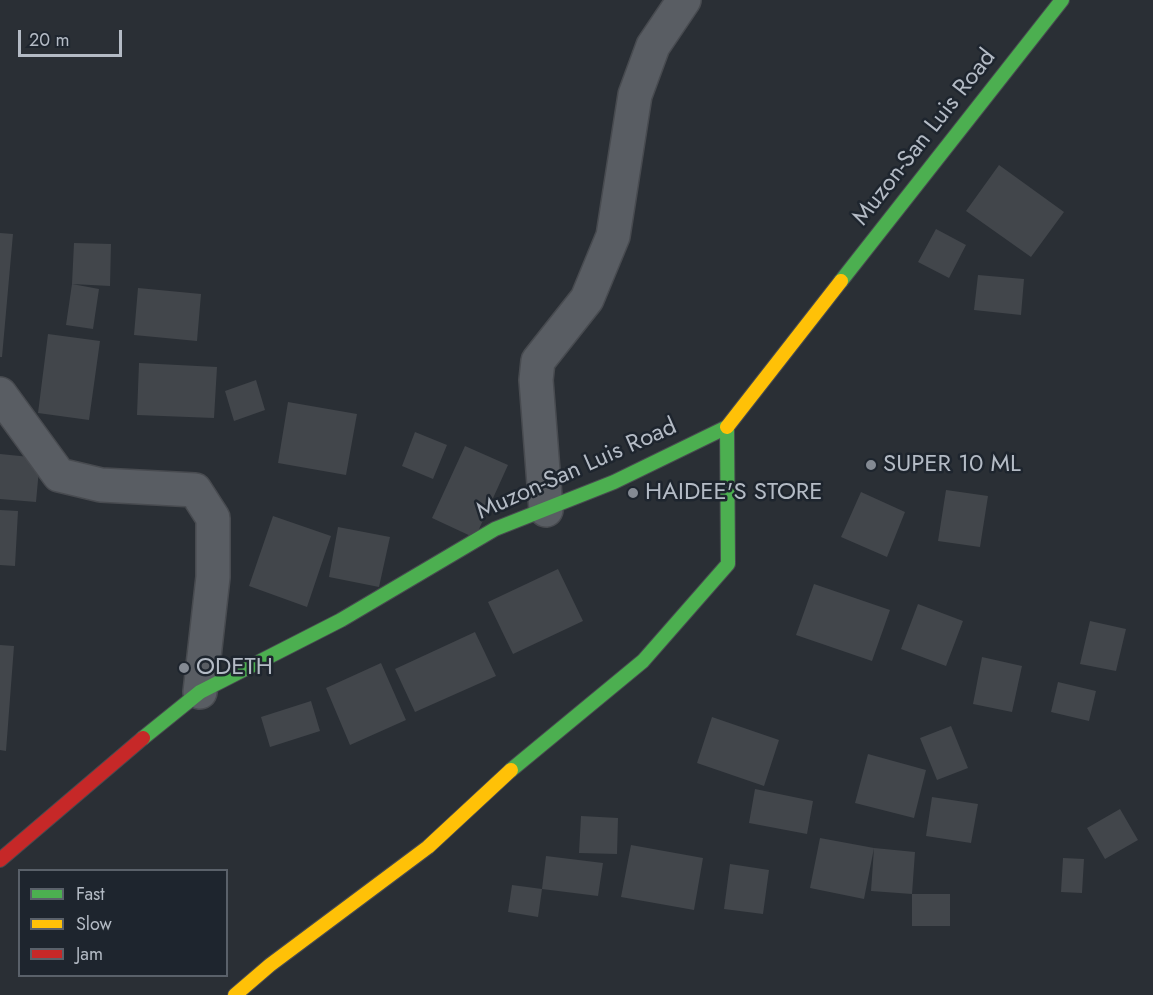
<!DOCTYPE html>
<style>
body{margin:0}
#map{position:relative;width:1153px;height:995px;overflow:hidden;background:#2a2f35;font-family:Jost,sans-serif}
canvas{display:block}
.legend{position:absolute;left:18px;top:869px;width:210px;height:108px;box-sizing:border-box;background:#1e252e;border:2px solid #5a616a;margin:0;padding:8px 10px;list-style:none;font-size:18px;color:#b4bbc5}
.legend li{display:flex;align-items:center;gap:12px;height:30px}
.legend b{width:30px;border:2px solid #5a616a}
.scale{position:absolute;left:18px;top:30px;width:104px;height:27px;box-sizing:border-box;border:3px solid #b4bbc5;border-top:0;padding-left:8px;font-size:18px;line-height:21px;white-space:nowrap;color:#b4bbc5;-webkit-text-stroke:4px #1e252e;paint-order:stroke}
</style>
<div id="map">
<canvas width="1153" height="995"></canvas>
<ul class="legend">
<li><b style="height:8px;background:#4caf50"></b>Fast</li>
<li><b style="height:8px;background:#ffc107"></b>Slow</li>
<li><b style="height:8px;background:#c62828"></b>Jam</li>
</ul>
<div class="scale">20 m</div>
</div>
<script>
const c = document.querySelector('canvas').getContext('2d');
c.lineJoin = 'round';
function fill(path, color) {
  c.fillStyle = color;
  c.fill(path, 'evenodd');
}
function strokePath(path, color, width, dash) {
  c.strokeStyle = color;
  c.lineWidth = width;
  c.lineCap = dash ? 'butt' : 'round';
  c.setLineDash(dash || []);
  c.stroke(path);
}
function drawText(font, color, halo, rows, align = 'center') {
  c.font = font + ' Jost,sans-serif';
  c.lineWidth = 5;
  c.setLineDash([]);
  c.textBaseline = 'middle';
  c.strokeStyle = halo;
  c.fillStyle = color;
  for (const [text, x, y, turn = 0] of rows) {
    c.save();
    c.translate(x, y);
    c.rotate((+turn || 0) * Math.PI / 180);
    c.textAlign = isNaN(turn) ? turn : align;
    if (halo) c.strokeText(text, 0, 0);
    c.fillText(text, 0, 0);
    c.restore();
  }
}
fill(new Path2D(`
 M999,165L1064,212L1031,257L966,211Z
 M936,229L966,245L949,278L918,262Z
 M0,233L13,234L2,357H0Z
 M74,243L111,244L110,286L72,284Z
 M978,275L1024,279L1021,315L974,310Z
 M72,284L99,289L93,329L66,325Z
 M138,288L201,294L197,341L134,335Z
 M48,334L100,341L89,420L38,413Z
 M139,363L217,367L214,418L137,415Z
 M256,380L265,410L234,421L225,391Z
 M288,402L357,414L346,475L278,463Z
 M415,432L447,445L433,479L402,466Z
 M465,446L508,465L475,538L432,518Z
 M0,454L40,458L36,502L0,499Z
 M946,490L988,496L980,547L938,541Z
 M861,492L905,512L887,557L841,537Z
 M0,510L18,511L15,566L0,565Z
 M273,516L331,536L307,607L249,586Z
 M338,527L390,537L379,587L329,577Z
 M558,569L583,621L513,654L488,602Z
 M814,584L890,610L872,661L796,635Z
 M918,604L963,621L946,666L901,649Z
 M1090,621L1126,629L1116,671L1080,664Z
 M475,632L496,676L415,712L395,669Z
 M0,645L14,646L6,751L0,750Z
 M982,657L1022,666L1012,712L973,704Z
 M381,663L406,720L350,745L326,688Z
 M1058,682L1096,691L1089,721L1051,712Z
 M311,701L320,731L270,747L261,717Z
 M712,717L779,740L764,786L697,763Z
 M951,726L968,768L937,780L920,738Z
 M868,754L926,770L914,818L855,803Z
 M755,789L813,801L807,834L749,823Z
 M932,797L978,804L971,843L926,836Z
 M1120,809L1138,840L1105,859L1087,828Z
 M581,816L618,818L617,854L579,853Z
 M820,838L874,848L915,852L912,894L871,891L874,848L864,899L810,888Z
 M631,845L703,858L694,910L621,897Z
 M546,856L603,863L598,896L542,889Z
 M1063,858L1084,859L1082,893L1061,892Z
 M730,864L769,870L763,914L724,909Z
 M512,885L542,889L538,917L508,912Z
 M912,894H950V926H912Z`), '#42464b');
const street = new Path2D(`
 M0,394L59,475L101,485L195,490L213,518V577L200,692
 M546,510L536,380L538,361L587,299L613,236L635,95L653,46L684,0`);
const fast = new Path2D(`
 M841,281L1062,0
 M143,738L200,692L341,620L495,529L614,482L727,427
 M511,770L643,661L728,564L727,427`);
const slow = new Path2D(`
 M727,427L841,281
 M235,995L270,965L428,847L511,770`);
const jam = new Path2D(`
 M0,860L143,738`);
strokePath(street, '#484b50', 36);
strokePath(fast, '#484b50', 16);
strokePath(slow, '#484b50', 16);
strokePath(jam, '#484b50', 16);
strokePath(street, '#595d63', 33);
strokePath(fast, '#4caf50', 14);
strokePath(slow, '#ffc107', 14);
strokePath(jam, '#c62828', 14);
for (const [x, y, r, color] of [
 [871,465,6,"#848a93"],
 [633,493,6,"#848a93"],
 [184,668,6,"#848a93"]
]) {
  const dot = new Path2D();
  dot.arc(x, y, r, 0, 2 * Math.PI);
  c.fillStyle = color;
  c.fill(dot);
  strokePath(dot, '#1e252e', 2);
}
drawText('24px', '#b4bbc5', '#1e252e', [
 ["Muzon-San Luis Road",925,138,-52],
 ["Muzon-San Luis Road",577,470,-24]
]);
drawText('24px', '#b4bbc5', '#1e252e', [
 ["SUPER 10 ML",883,465],
 ["HAIDEE'S STORE",645,493],
 ["ODETH",196,668]
], 'left');
</script>
